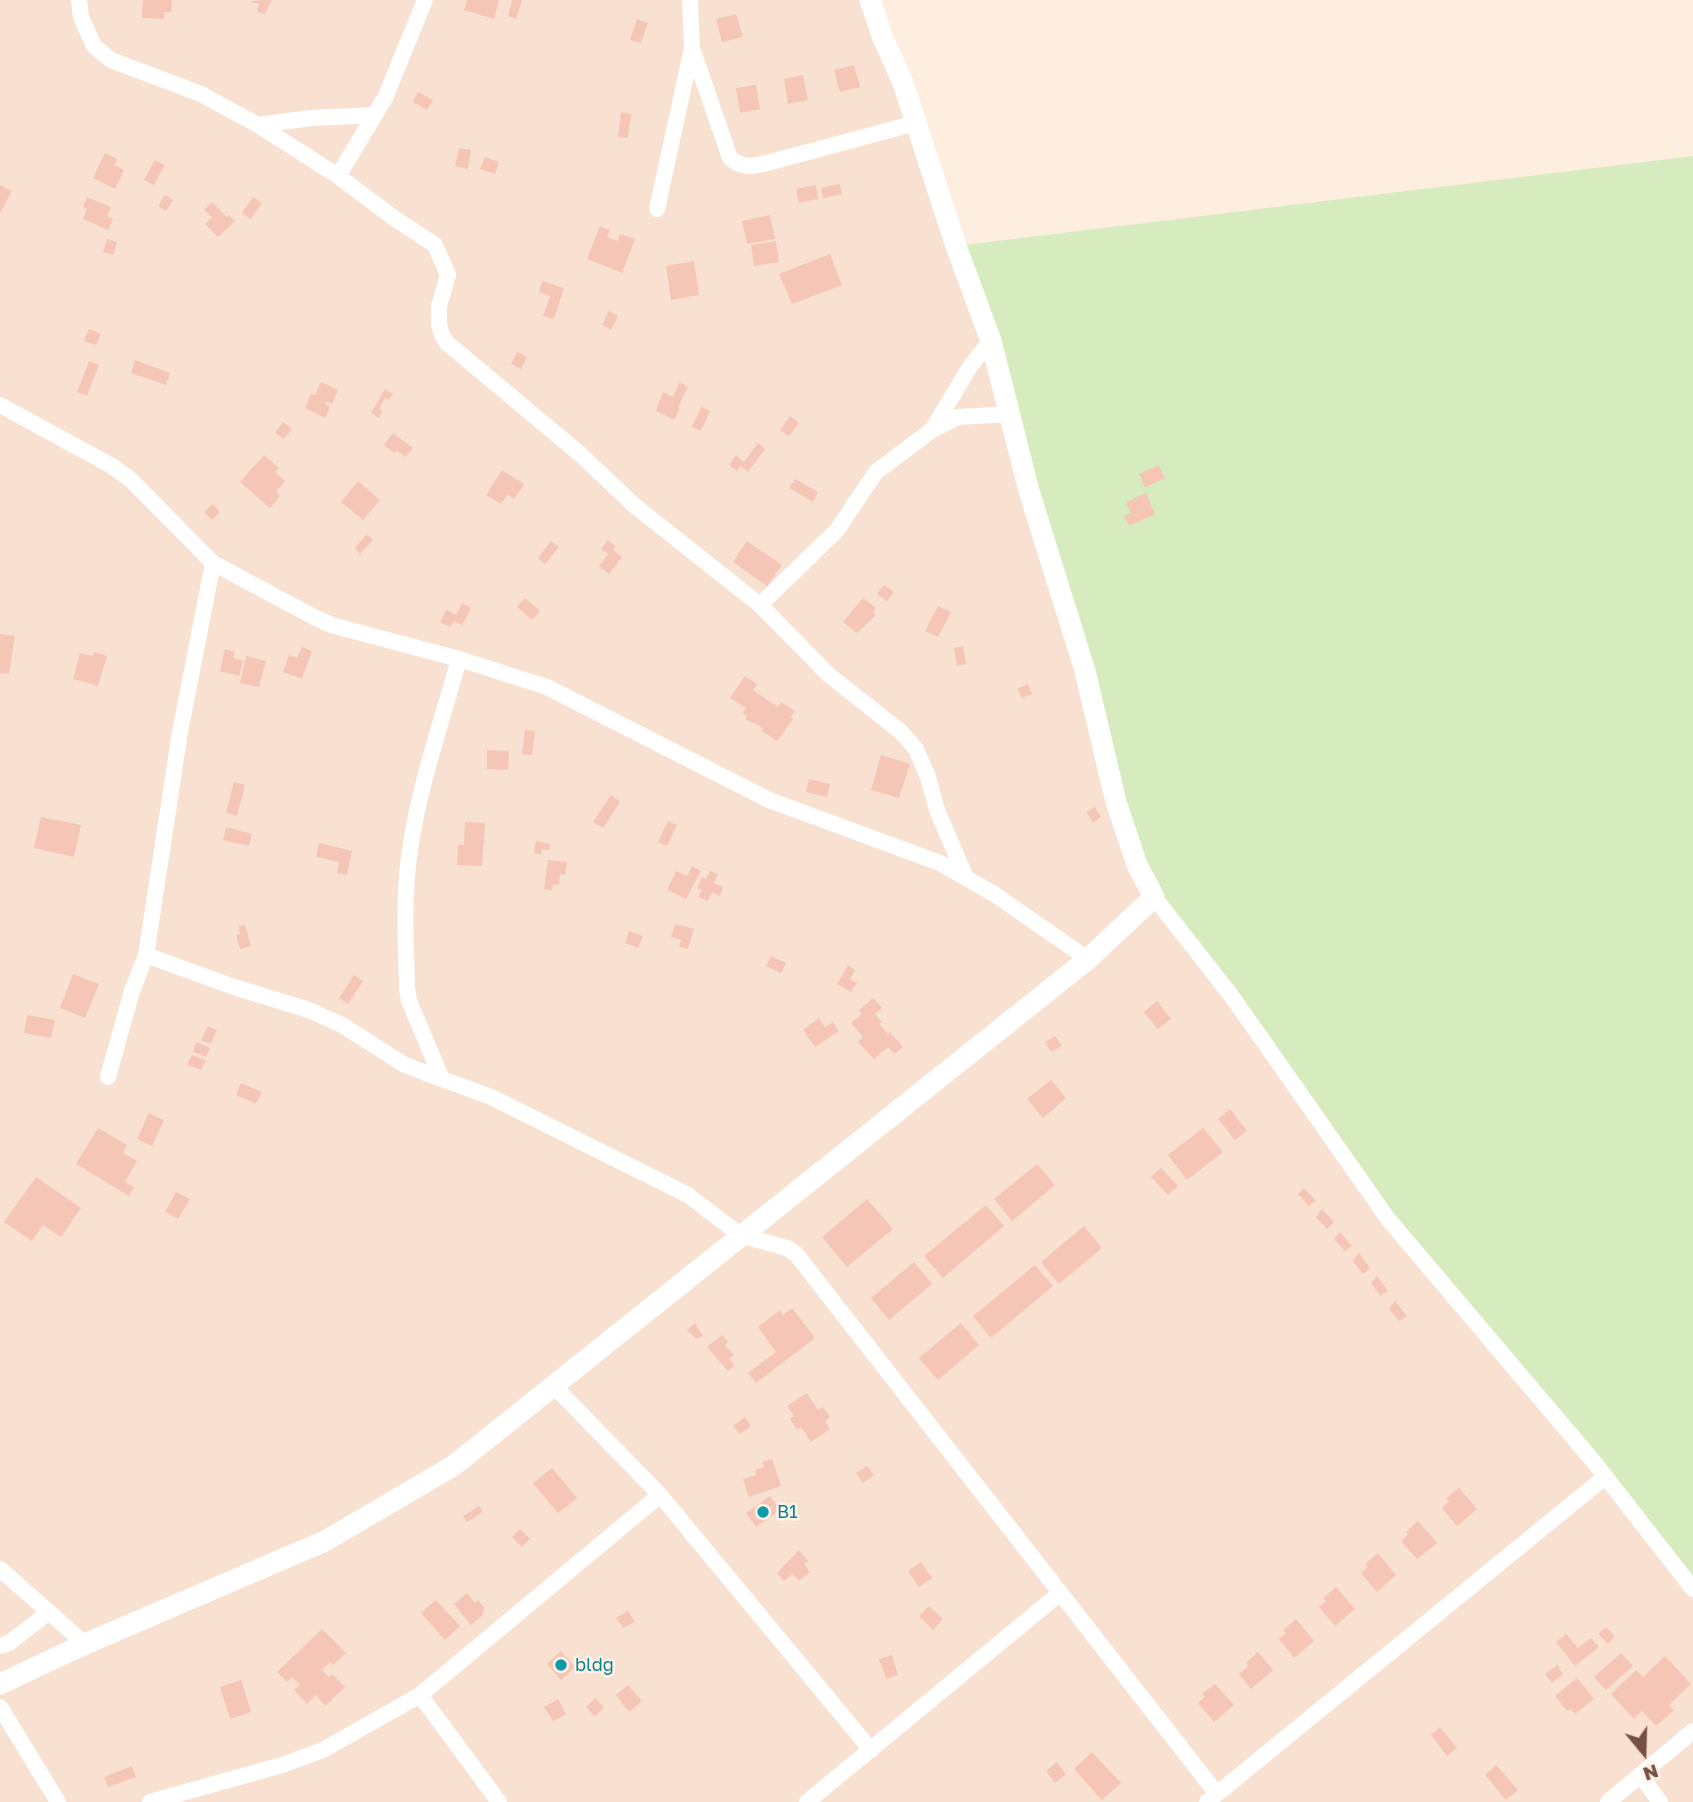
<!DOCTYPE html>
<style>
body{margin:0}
#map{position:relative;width:1693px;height:1802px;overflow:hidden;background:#feeee0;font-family:"Golos Text",sans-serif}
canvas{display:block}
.north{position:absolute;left:1609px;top:1718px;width:70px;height:70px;-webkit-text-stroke:5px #fff3e8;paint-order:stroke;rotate:161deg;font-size:19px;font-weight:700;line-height:28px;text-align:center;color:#765046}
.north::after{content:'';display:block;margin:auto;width:24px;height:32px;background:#765046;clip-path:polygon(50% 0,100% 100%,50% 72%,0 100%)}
</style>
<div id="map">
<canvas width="1693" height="1802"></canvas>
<div class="north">N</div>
</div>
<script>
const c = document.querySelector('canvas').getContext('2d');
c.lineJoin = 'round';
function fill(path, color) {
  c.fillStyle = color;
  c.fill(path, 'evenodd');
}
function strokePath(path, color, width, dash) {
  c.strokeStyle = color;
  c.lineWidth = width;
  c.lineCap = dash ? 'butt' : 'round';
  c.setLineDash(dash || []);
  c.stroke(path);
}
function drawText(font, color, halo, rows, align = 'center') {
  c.font = font + ' "Golos Text",sans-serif';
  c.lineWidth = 5;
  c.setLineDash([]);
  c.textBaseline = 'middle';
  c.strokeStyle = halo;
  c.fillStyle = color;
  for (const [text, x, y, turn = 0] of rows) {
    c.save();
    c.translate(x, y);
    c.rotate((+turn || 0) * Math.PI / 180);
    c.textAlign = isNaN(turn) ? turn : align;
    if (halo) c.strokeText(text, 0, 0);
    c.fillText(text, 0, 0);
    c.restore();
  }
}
fill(new Path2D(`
 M0,0H870L956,246L1693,1589V1802H0Z`), '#f8e1d1');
fill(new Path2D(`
 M1693,156V1589L1388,1219L1154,897L956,246Z`), '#d7ecbe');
fill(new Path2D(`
 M143,0H172L171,12H164V19L142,18Z
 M272,0L265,14L257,12L259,4L249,1Z
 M467,0H499L494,19L464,10Z
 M512,0H522L516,19L508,16Z
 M736,14L743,37L722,42L716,19Z
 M637,19L648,23L641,43L630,40Z
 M854,65L860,87L840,92L834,70Z
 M803,75L808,100L788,104L784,79Z
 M756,85L760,109L740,113L736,88Z
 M418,92L433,100L427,110L413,102Z
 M621,112L631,114L628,138L618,137Z
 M459,148L471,150L468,169L455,166Z
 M105,153L117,159L114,165L124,170L115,189L93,178Z
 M485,157L499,162L495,174L480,169Z
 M155,160L165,165L154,185L144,180Z
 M840,184L842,194L823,198L821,188Z
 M0,185L12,191L0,213Z
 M816,185L818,199L799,203L796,189Z
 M165,195L173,200L166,211L158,206Z
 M87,197L111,207L107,216L113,219L108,230L83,219L87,209L83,207Z
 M253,197L262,203L251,219L242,213Z
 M212,202L227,217L229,215L235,221L218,237L205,224L212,217L204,210Z
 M770,215L775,239L747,244L742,221Z
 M600,226L610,230L607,237L618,241L620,234L635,239L622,273L587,259Z
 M107,239L117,242L113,255L103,252Z
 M776,241L779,262L754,266L751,245Z
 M830,254L842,285L792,304L779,274Z
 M694,261L699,295L671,300L666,266Z
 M542,281L564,288L554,319L543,316L550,296L539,292Z
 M609,311L618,316L611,330L602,325Z
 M89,329L101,334L96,345L84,341Z
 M517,352L527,357L521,369L511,364Z
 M135,360L170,373L166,385L131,373Z
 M89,361L99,365L87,396L77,392Z
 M321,382L338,390L332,404L326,401L325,404L330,407L325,418L305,408L311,394L315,395Z
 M680,382L688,387L678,407L680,408L674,420L656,411L663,392L673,397Z
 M385,389L393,394L389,400L385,398L379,409L383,411L379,418L371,413Z
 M701,407L710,411L701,431L692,427Z
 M790,416L799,423L789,436L780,430Z
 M283,422L292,429L284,439L275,433Z
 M393,433L413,448L405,457L397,450L394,453L384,445Z
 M758,443L765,449L748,472L741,466L737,471L729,465L736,455L744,462Z
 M264,455L279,468L275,472L285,481L276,492L280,496L270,508L240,482Z
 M1159,465L1165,478L1145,488L1139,474Z
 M502,470L524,484L514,499L507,495L501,504L486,495Z
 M795,479L818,492L813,502L789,488Z
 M358,481L380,500L363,520L341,502Z
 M1146,493L1155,514L1129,526L1124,516L1131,513L1126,502Z
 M213,504L220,512L212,520L204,512Z
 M367,534L373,540L360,554L355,548Z
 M608,540L616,547L613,550L622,557L609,574L599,566L608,554L601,549Z
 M551,541L559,547L545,564L538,558Z
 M747,541L782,565L767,586L733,562Z
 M884,585L894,592L887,601L877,594Z
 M525,598L540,611L532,620L517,607Z
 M863,598L876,608L873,613L876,615L857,633L843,622Z
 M462,603L471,608L462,625L454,621L450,627L440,622L446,610L456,615Z
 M938,606L951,612L938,637L925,631Z
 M0,634L15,636L9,674L0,673Z
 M963,646L966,664L957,666L954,648Z
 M302,647L312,651L302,679L283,672L289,655L297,658Z
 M225,649L235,652L233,658L243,661L239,676L220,671Z
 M94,652L107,656L98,686L73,679L80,653L93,656Z
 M246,656L266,661L259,687L240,683Z
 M745,676L757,684L753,690L778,707L781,702L795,711L791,717L793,719L777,741L762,731L763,728L745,719L747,716L743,713L746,708L730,698Z
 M1028,684L1032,694L1022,698L1017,689Z
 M525,730L535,731L532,755L522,754Z
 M487,750L509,751L508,770L487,769Z
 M881,755L910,764L899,798L871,790Z
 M809,779L830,784L827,797L806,792Z
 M234,782L245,785L237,816L226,813Z
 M611,795L620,802L603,828L593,822Z
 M1095,807L1101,817L1093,823L1086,812Z
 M41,817L81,825L74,857L34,848Z
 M668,821L677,825L667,846L658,842Z
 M465,822L485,823L482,866L457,865L458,845H464Z
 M226,827L252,834L249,846L223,840Z
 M536,841L550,844L549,850L542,849L541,854L534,853Z
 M319,843L352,851L347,875L337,873L339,862L316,857Z
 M548,860L567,862L565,875L560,874L559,885L553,884L552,890L544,889Z
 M692,866L701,871L686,899L667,890L676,871L687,876Z
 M710,871L718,874L714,883L723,887L720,896L712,892L708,901L698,897L702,890L697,888L702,877L706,879Z
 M675,924L694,929L688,949L679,947L681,940L671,937Z
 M245,925L251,946L240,949L236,935L240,934L238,927Z
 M629,931L643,936L638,948L625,943Z
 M771,956L786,963L781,973L766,966Z
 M848,965L855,970L850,979L857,983L851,992L837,984Z
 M73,974L99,984L85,1018L60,1008Z
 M354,975L363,981L348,1004L339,998Z
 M873,998L882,1008L875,1014L882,1022L879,1024L888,1034L890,1032L903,1047L894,1054L888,1047L874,1059L858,1042L863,1037L851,1023L862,1014L859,1010Z
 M1157,1001L1171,1019L1158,1029L1144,1012Z
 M27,1015L55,1020L51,1038L24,1033Z
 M819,1018L825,1027L833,1022L839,1031L815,1047L803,1030Z
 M208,1026L217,1030L211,1044L201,1040Z
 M1055,1036L1062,1046L1051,1052L1045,1042Z
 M196,1042L210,1048L206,1057L193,1052Z
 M192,1055L206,1060L201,1070L187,1065Z
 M1051,1080L1066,1098L1043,1118L1027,1099Z
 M241,1083L262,1092L256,1104L236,1095Z
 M1230,1109L1247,1131L1235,1140L1218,1119Z
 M149,1113L164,1120L152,1146L137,1139Z
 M98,1128L127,1145L123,1153L137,1161L125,1182L134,1187L129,1196L76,1164Z
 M1203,1128L1223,1152L1187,1180L1168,1155Z
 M1037,1164L1055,1185L1012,1221L994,1199Z
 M1161,1168L1178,1186L1168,1195L1151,1177Z
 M36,1177L81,1208L61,1237L43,1225L32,1241L4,1222Z
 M1304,1188L1316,1201L1309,1206L1298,1194Z
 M176,1192L190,1199L178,1219L165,1212Z
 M867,1199L893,1229L847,1267L822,1237Z
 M986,1205L1004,1226L943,1278L924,1256Z
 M1322,1209L1334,1222L1327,1229L1316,1217Z
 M1084,1226L1102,1248L1059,1284L1041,1262Z
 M1340,1232L1352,1246L1345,1251L1334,1239Z
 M1359,1253L1370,1268L1363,1274L1353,1261Z
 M914,1262L932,1284L889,1320L871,1298Z
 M1035,1265L1053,1286L991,1338L973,1316Z
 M1377,1276L1388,1291L1380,1296L1371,1283Z
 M1395,1301L1407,1316L1399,1321L1389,1309Z
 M792,1308L815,1338L756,1383L748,1373L776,1352L758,1327L780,1310L783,1315Z
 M695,1323L703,1336L696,1339L687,1330Z
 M961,1323L979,1345L938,1380L919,1358Z
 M722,1335L728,1342L725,1345L734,1355L729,1359L735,1365L728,1371L707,1347Z
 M807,1393L818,1410L823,1407L830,1417L825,1421L830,1429L811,1442L801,1427L797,1430L790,1419L794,1416L787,1406Z
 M745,1417L751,1426L740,1434L733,1426Z
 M772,1459L781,1486L749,1497L743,1479L756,1475L755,1470L764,1467L762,1462Z
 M867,1466L874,1475L863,1483L856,1473Z
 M552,1468L577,1498L558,1513L533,1483Z
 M1459,1488L1477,1509L1457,1526L1442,1508L1449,1501L1446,1498Z
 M770,1496L780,1510L756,1527L746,1513Z
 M479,1506L483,1512L467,1522L463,1516Z
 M1418,1521L1437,1543L1417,1559L1401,1541L1408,1535L1406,1532Z
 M520,1529L530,1539L522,1547L512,1537Z
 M799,1550L808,1561L804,1564L810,1572L799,1581L793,1574L784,1581L777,1573Z
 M1378,1553L1396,1575L1377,1592L1361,1573L1368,1567L1365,1564Z
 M921,1562L932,1578L919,1587L908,1571Z
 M1336,1587L1355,1609L1335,1626L1319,1607L1326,1601L1323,1598Z
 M467,1593L475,1603L478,1600L485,1609L482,1612L484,1614L471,1625L454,1604Z
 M436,1600L460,1626L445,1640L421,1613Z
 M929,1606L943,1619L933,1630L919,1616Z
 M628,1611L635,1622L623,1628L616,1618Z
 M1296,1619L1314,1641L1294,1658L1279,1639L1286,1633L1283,1630Z
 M1606,1627L1615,1636L1608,1644L1598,1634Z
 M322,1629L346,1653L333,1665L330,1662L322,1670L329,1677L332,1674L345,1687L325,1706L316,1695L307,1704L294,1690L300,1685L292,1677L287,1682L277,1672Z
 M1566,1634L1578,1648L1591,1638L1599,1647L1575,1666L1556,1642Z
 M561,1651L575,1667L561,1680L547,1664Z
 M1258,1652L1273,1670L1251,1689L1239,1674L1248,1666L1246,1663Z
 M1621,1653L1633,1666L1606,1690L1594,1677Z
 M892,1655L898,1675L886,1679L879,1659Z
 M1665,1656L1691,1684L1669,1705L1674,1710L1656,1726L1642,1711L1634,1719L1611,1694L1636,1670L1643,1677Z
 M1557,1665L1563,1674L1552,1683L1545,1674Z
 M1577,1678L1594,1699L1575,1714L1571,1709L1567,1711L1555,1696Z
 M241,1680L251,1712L230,1719L220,1687Z
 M1215,1684L1234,1705L1214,1722L1198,1703L1205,1697L1202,1694Z
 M628,1685L642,1701L629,1712L616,1695Z
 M595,1698L604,1707L595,1717L586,1707Z
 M558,1699L566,1714L553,1721L544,1707Z
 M1440,1727L1457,1748L1447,1756L1431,1735Z
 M1092,1752L1121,1783L1102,1800L1074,1769Z
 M1057,1762L1066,1774L1055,1783L1046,1771Z
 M1496,1765L1518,1790L1506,1800L1485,1775Z
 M132,1766L136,1777L108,1787L104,1777Z`), '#f5c6b6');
strokePath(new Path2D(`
 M79,0L81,17L94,46L111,60L201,94L258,125L338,176L385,98L425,0
 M692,48L730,158C742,169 753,166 767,163L916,123
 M258,125L311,118L375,115
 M338,176L394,218L435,245L448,275L439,306V324L442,335L447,343L580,454L635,506L760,605L829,675L901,732L916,749L928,777L937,810L966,878
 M657,209L692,48L690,0
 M0,405L112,466L131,480L213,563L314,617L331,625L459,659L547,687L769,800L940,863L994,894L1088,959
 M934,429L958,417L1011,414
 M760,605L837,530L876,472L932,430L971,365L991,341
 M459,659C442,721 419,786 410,850C403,895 406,943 407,988L409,1001L442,1079L491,1097L688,1195L740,1235L787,1248L796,1254L1217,1794
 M1154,897L1233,998L1388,1219L1594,1462L1693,1589
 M146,955L234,987L309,1010L342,1025L405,1065L442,1079
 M108,1077L132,991L146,955L180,732L213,563
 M660,1495L871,1750
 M0,1569L85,1644
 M0,1646L9,1643L49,1612
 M0,1707L58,1802
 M1641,1776L1660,1802
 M150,1802L282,1765L323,1750L420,1695
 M499,1802L420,1695L660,1495L554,1386
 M807,1802L1059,1594
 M1207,1802L1605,1477
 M1608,1802L1693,1731`), '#fff', 16);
strokePath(new Path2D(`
 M0,1684L85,1644L325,1541L453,1466L1088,959L1154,897L1137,865L1116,802L1085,671L1029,491L991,341L956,246L903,83L882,36L870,0`), '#fff', 21);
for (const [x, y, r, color] of [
 [763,1512,7,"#0f9aa8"],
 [561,1665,7,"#0f9aa8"]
]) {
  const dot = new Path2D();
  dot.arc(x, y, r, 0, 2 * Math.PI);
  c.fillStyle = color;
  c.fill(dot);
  strokePath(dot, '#fff3e8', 2.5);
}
drawText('18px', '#0d838f', '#fff3e8', [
 ["B1",777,1512],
 ["bldg",575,1665]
], 'left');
</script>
